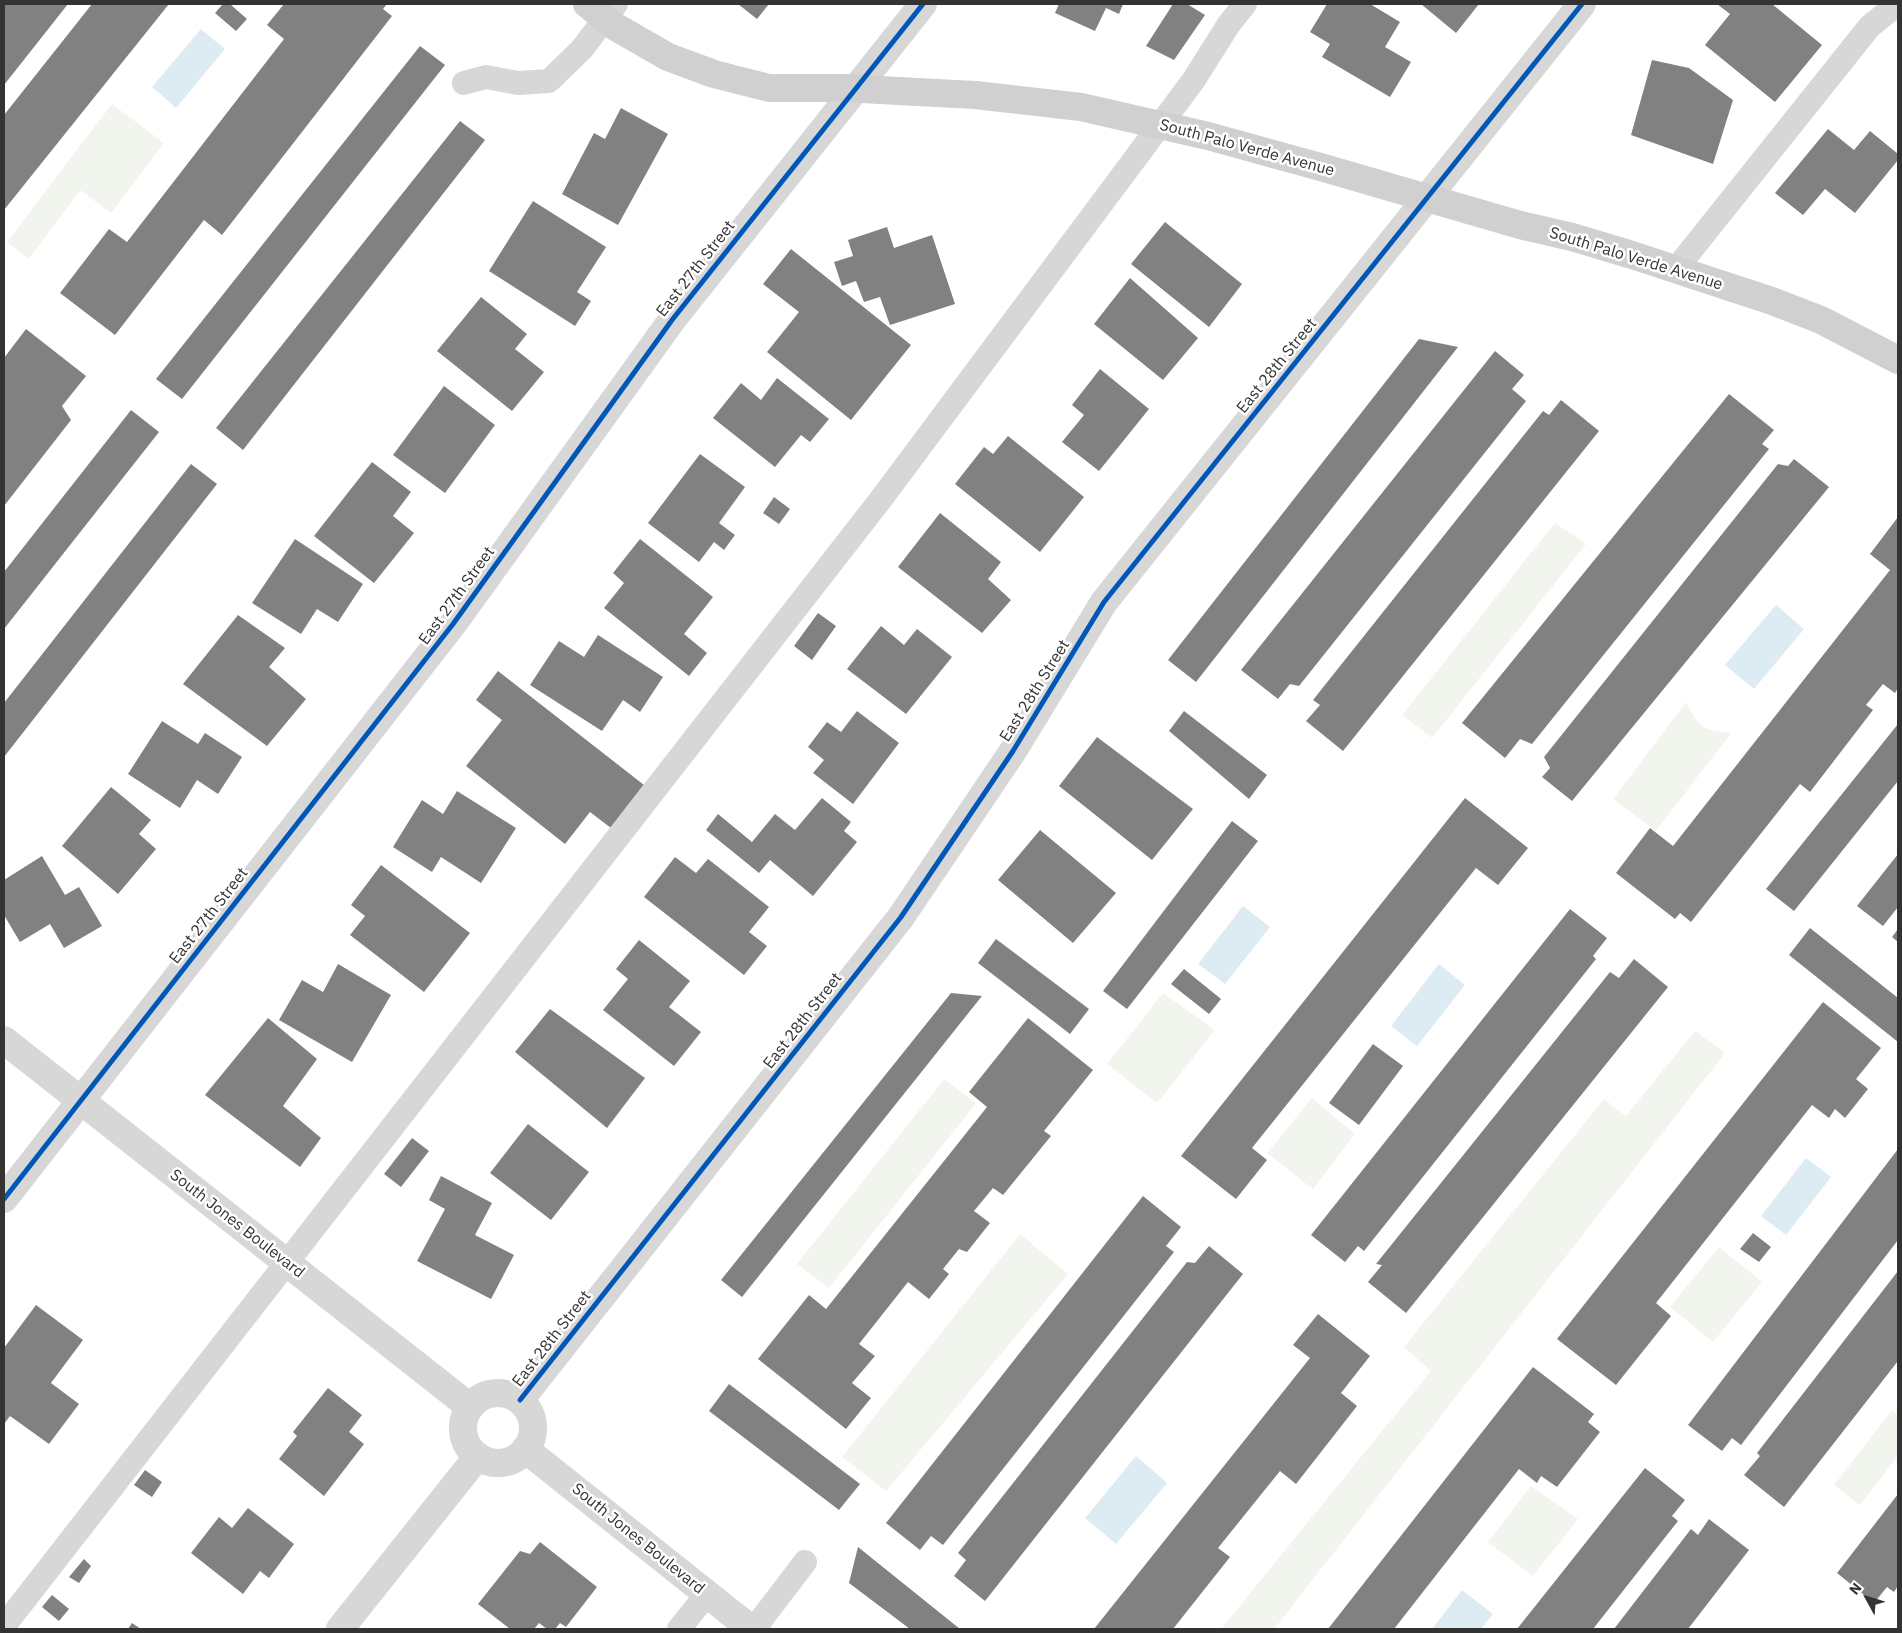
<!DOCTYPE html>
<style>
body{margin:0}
#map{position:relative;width:1902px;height:1633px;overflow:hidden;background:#fff;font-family:"IBM Plex Sans",sans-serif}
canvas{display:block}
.frame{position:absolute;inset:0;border:5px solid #333;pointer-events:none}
.north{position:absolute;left:1842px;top:1573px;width:50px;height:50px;-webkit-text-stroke:4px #fff;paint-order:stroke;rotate:309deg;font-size:14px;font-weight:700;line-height:20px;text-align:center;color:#333}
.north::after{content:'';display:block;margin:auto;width:18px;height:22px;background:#333;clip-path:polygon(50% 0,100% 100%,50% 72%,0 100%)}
</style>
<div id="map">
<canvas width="1902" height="1633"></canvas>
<div class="frame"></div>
<div class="north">N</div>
</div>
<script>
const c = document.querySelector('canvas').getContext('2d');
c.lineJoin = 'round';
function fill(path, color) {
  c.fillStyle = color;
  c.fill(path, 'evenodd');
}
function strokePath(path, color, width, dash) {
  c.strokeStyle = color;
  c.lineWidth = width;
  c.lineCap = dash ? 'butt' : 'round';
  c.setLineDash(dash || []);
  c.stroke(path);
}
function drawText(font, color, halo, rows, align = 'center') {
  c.font = font + ' "IBM Plex Sans",sans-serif';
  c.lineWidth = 5;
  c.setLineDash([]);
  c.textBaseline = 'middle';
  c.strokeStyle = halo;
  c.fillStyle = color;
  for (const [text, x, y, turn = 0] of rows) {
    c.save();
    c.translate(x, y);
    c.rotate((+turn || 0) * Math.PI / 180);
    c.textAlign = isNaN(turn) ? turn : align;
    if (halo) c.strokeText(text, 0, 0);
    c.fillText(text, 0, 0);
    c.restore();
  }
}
fill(new Path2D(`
 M112,104L164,143L111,213L80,190L29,259L7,242Z
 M1555,523L1586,544L1432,738L1402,715Z
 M1686,702C1699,729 1702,729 1731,733L1656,831L1613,799Z
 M1163,993L1215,1030L1157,1103L1107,1064Z
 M1695,1031L1725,1053L1274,1629H1221L1431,1371L1404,1347L1604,1099L1626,1116Z
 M944,1079L976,1103L829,1288L797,1264Z
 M1312,1098L1355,1134L1313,1189L1267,1153Z
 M1020,1234L1068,1274L886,1491L842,1457Z
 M1719,1247L1762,1282L1713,1342L1670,1307Z
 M1892,1410L1898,1415V1456L1860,1505L1834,1485Z
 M1531,1486L1578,1519L1533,1576L1488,1542Z`), '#f1f5ed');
fill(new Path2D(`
 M201,29L225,49L176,108L152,87Z
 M1776,605L1804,629L1754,689L1725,665Z
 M1243,906L1270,927L1225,984L1198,964Z
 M1439,964L1465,985L1417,1046L1391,1026Z
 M1806,1158L1831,1177L1786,1235L1761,1216Z
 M1136,1456L1167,1483L1116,1544L1085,1518Z
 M1462,1590L1493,1614L1481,1629H1432Z`), '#ddebf3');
fill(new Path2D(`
 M4,4H68L4,85Z
 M92,4H169L4,210V115Z
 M223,4H230L247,19L236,31L215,13Z
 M284,4H387L383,9L392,16L222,235L204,220L115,335L60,293L109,229L127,242L284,39L267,25Z
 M738,4H769L757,19Z
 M1059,4H1123L1119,14L1106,8L1095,31L1055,13Z
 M1173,4H1187L1205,15L1174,60L1146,46Z
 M1327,4H1370L1400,22L1385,47L1411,62L1390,97L1322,57L1330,44L1310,32Z
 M1421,4H1479L1456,33Z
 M1717,4H1772L1822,45L1775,102L1705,45L1730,14Z
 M420,46L445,65L182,399L156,379Z
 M1652,60L1689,68L1733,100L1713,164L1631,135Z
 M621,108L668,134L618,225L562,194L594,133L605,139Z
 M460,121L485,140L243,450L216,428Z
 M1828,129L1854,150L1870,131L1898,154V160L1855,213L1825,189L1803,215L1775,193Z
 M533,201L606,247L577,292L591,301L575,326L489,271Z
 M1165,222L1242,284L1209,327L1131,264Z
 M887,227L894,248L932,235L955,304L890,325L880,297L864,302L856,281L842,286L834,262L853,256L848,240Z
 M791,249L911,345L851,420L767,352L799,312L763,284Z
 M1130,278L1198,338L1163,380L1094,324Z
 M481,297L527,334L515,349L544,372L512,411L437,351Z
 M26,329L86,376L62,406L71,420L4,506V358Z
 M1419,339L1458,347L1196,682L1168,660Z
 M1495,351L1524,375L1512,389L1526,401L1299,686L1290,684L1278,699L1241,670Z
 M1100,369L1149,409L1099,471L1062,442L1084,415L1072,405Z
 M777,378L829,419L810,442L801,435L775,467L713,418L741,383L761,400Z
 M444,386L495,425L445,493L393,455Z
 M1729,394L1774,430L1762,444L1769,449L1532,744L1520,739L1505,758L1462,723Z
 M1561,400L1599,431L1343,751L1306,721L1320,705L1313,700L1543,411L1549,415Z
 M131,410L159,432L4,629V572Z
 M1008,436L1084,497L1040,552L955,484L984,447L993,454Z
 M700,454L745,487L719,523L735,535L724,550L714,542L699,562L648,523Z
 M1794,459L1829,487L1572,801L1542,777L1550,768L1544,757L1778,464L1788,466Z
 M372,462L411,492L393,516L414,533L374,583L314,536Z
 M191,464L217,484L4,757V703Z
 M774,497L790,509L779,524L763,513Z
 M940,513L1001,562L988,579L1011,600L982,633L898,567Z
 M1898,517V688L1895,693L1883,684L1866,705L1873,710L1810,792L1800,784L1691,922L1680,913L1675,919L1616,873L1650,828L1673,846L1890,570L1870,554Z
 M295,539L363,584L338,622L317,609L301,634L252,603Z
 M640,539L713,597L684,634L707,653L689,676L604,608L624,583L613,573Z
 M818,613L836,626L812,660L794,646Z
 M238,615L285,648L269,667L306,699L267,746L183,684Z
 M881,626L904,645L917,629L952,657L906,714L847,669Z
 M598,635L663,677L640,712L623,700L602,731L530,685L559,641L584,657Z
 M498,671L644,785L611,828L590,812L565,844L466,766L502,720L476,700Z
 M857,711L899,743L853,804L813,773L824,760L808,747L827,722L841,732Z
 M1184,711L1267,775L1249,799L1169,731Z
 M162,721L198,744L205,733L242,757L218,794L197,780L180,808L128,774Z
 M1898,724V781L1794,911L1766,889Z
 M1097,737L1193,809L1152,860L1059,786Z
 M111,787L151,820L139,834L156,849L118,894L62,846Z
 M457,791L516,828L481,883L441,857L432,872L393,847L422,800L443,814Z
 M822,798L851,822L844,831L857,842L813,896L770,860L759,873L706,830L718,814L752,842L775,814L795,830Z
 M1465,798L1528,848L1498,885L1476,868L1252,1148L1267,1160L1236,1199L1181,1156Z
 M1232,821L1258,841L1127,1009L1103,991Z
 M1040,830L1116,893L1073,943L998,880Z
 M1898,854V907L1883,926L1857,906Z
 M42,856L65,895L79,887L102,926L64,948L50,924L20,942L4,915V880Z
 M675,857L696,873L708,859L769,907L749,932L767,946L744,975L644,897Z
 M381,865L470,933L424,992L350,935L365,916L351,905Z
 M1570,909L1607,938L1593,956L1596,959L1364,1251L1358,1246L1345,1262L1311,1235Z
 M1810,928L1898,998V1042L1789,955Z
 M1898,929V942L1892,937Z
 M996,939L1089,1009L1070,1034L978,963Z
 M639,940L690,981L669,1007L701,1032L674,1066L603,1010L628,979L616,969Z
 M1634,959L1668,987L1406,1313L1368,1282L1382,1265L1376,1264L1610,972L1619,978Z
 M338,964L391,995L352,1062L279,1020L302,980L323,992Z
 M1184,969L1221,999L1209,1014L1171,984Z
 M951,993L982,996L742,1297L721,1280Z
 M1823,1002L1881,1048L1856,1079L1868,1089L1845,1118L1835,1109L1829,1118L1812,1105L1656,1303L1671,1316L1616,1385L1557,1339Z
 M550,1009L645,1078L607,1128L515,1052Z
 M268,1018L317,1059L283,1106L321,1138L300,1167L205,1095Z
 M1028,1018L1093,1070L1044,1131L1051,1136L1003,1195L993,1188L974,1211L990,1223L967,1252L959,1249L943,1269L949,1274L929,1299L908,1282L859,1344L875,1356L852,1383L871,1398L846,1429L758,1359L809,1295L826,1309L987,1107L969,1092Z
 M1373,1044L1403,1066L1359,1125L1329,1103Z
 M528,1124L589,1172L551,1220L490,1173Z
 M412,1138L429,1151L401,1187L384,1174Z
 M1898,1149V1240L1741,1445L1732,1438L1722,1451L1688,1425Z
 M441,1176L492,1203L475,1235L514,1255L491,1299L417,1261L445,1209L429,1200Z
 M1143,1196L1181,1227L1166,1246L1174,1252L943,1545L931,1536L920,1550L886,1523Z
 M1753,1233L1771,1247L1759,1262L1740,1249Z
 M1209,1246L1243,1274L985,1601L954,1576L966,1560L958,1553L1187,1262L1195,1263Z
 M1898,1271V1361L1784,1507L1744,1475L1760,1456L1757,1453Z
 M36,1305L83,1340L51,1383L79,1404L49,1444L10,1416L4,1424V1348Z
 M1318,1314L1370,1356L1341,1393L1357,1406L1296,1484L1280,1471L1218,1548L1230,1557L1173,1629H1094L1310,1358L1293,1345Z
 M1533,1367L1594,1414L1588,1422L1600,1432L1557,1487L1541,1476L1537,1483L1519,1469L1394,1629H1328Z
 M729,1384L860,1484L839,1510L709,1411Z
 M328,1388L362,1415L349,1432L364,1444L324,1496L279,1459L297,1436L293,1432Z
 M1645,1468L1685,1500L1672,1516L1678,1521L1593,1629H1517Z
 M145,1470L162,1482L152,1497L134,1485Z
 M1898,1494V1586L1894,1592L1887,1587L1874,1603L1837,1573Z
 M248,1508L294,1544L269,1578L260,1571L243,1594L191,1553L219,1517L232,1528Z
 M1709,1519L1749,1550L1688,1629H1614L1691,1529L1698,1535Z
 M540,1542L597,1587L566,1627L560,1623L555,1629H547L539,1623L534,1629H510L478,1604L520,1551L530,1554Z
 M858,1547L960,1629H910L849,1583Z
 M84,1559L91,1566L79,1583L69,1577Z
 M52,1595L69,1609L59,1621L42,1607Z
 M132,1623L141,1629H128Z`), '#818181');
strokePath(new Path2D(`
 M464,83L486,77L518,83L549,81L582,49L616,4
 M1676,269L1870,26L1898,4
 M4,1626L881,499L1193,81L1229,24L1245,4
 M679,1629L707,1594
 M754,1629L805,1562`), '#d7d7d7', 24);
strokePath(new Path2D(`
 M4,1040L470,1407
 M4,1199L453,624L672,320L923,4
 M463 1428a35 35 0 1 1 70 0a35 35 0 1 1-70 0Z
 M520,1400L901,917L1013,751L1104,602L1582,4
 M525,1449L751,1629
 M340,1629L478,1456`), '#d7d7d7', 28);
strokePath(new Path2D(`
 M587,4L614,26L668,57L714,74L769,88H842L975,95L1081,107L1208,136L1324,168L1520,225L1572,237L1629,254L1772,301L1821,320L1898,360`), '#d0d0d0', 28);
strokePath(new Path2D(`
 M4,1199L453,624L672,320L923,4
 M520,1400L901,917L1013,751L1104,602L1582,4`), '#0057b8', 5);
drawText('16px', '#333', '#fff', [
 ["South Palo Verde Avenue",1247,148,15],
 ["South Palo Verde Avenue",1636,259,17],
 ["East 27th Street",696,269,-52],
 ["East 28th Street",1277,366,-51],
 ["East 27th Street",457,596,-54],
 ["East 28th Street",1035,691,-58],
 ["East 27th Street",209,916,-52],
 ["East 28th Street",803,1021,-52],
 ["South Jones Boulevard",237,1224,38],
 ["East 28th Street",552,1339,-52],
 ["South Jones Boulevard",638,1539,39]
]);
</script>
